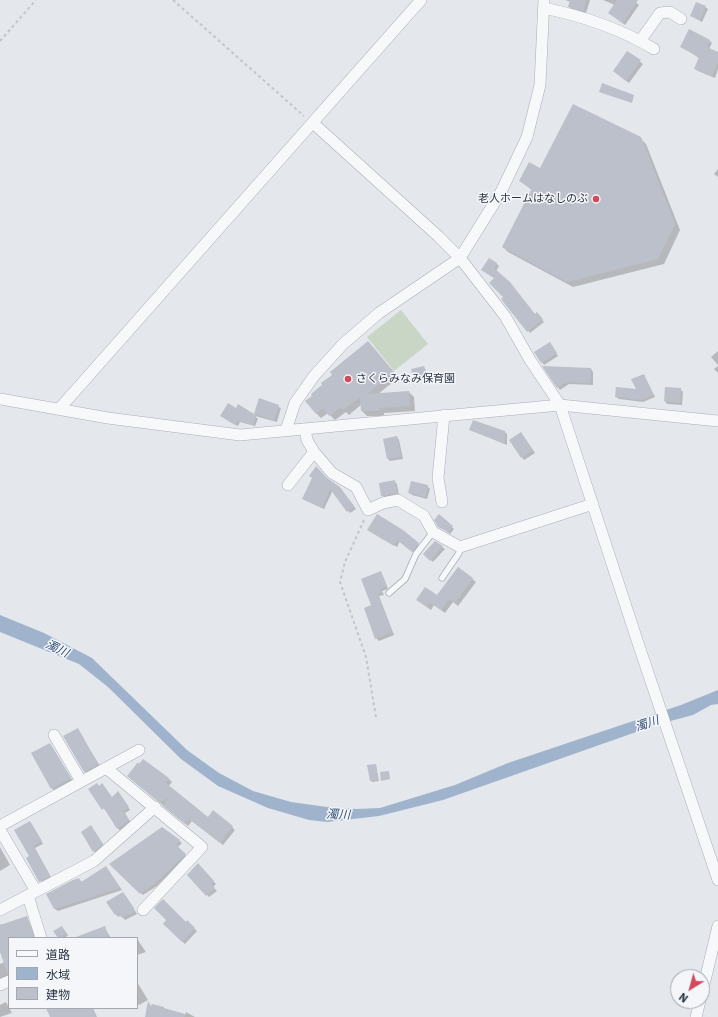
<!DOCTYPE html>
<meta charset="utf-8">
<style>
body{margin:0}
#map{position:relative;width:718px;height:1017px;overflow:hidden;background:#e4e7ec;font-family:"IBM Plex Sans","Noto Sans JP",sans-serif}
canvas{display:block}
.legend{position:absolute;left:8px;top:937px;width:130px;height:72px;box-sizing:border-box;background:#f4f6f9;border:1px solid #a4a8b1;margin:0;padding:5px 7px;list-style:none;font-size:12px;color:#2b3445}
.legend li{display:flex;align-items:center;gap:8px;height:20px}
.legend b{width:20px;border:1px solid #a4a8b1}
.north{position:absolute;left:670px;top:969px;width:40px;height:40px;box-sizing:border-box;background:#f4f6f9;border:1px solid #a4a8b1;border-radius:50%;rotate:217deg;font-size:11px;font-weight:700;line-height:16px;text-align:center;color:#2b3445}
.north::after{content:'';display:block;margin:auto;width:14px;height:18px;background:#d1495b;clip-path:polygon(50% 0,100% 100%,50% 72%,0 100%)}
</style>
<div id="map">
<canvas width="718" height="1017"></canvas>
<ul class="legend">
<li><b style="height:5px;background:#f7f8fa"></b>道路</li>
<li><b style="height:11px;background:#9fb4cc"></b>水域</li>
<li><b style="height:11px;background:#bbc0ca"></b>建物</li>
</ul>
<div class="north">N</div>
</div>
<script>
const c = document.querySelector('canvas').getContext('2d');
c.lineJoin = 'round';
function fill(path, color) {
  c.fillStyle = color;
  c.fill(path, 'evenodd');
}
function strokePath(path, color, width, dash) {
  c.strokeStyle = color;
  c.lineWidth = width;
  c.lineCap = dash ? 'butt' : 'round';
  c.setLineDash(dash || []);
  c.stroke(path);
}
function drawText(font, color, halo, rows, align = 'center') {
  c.font = font + ' "IBM Plex Sans","Noto Sans JP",sans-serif';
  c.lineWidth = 3;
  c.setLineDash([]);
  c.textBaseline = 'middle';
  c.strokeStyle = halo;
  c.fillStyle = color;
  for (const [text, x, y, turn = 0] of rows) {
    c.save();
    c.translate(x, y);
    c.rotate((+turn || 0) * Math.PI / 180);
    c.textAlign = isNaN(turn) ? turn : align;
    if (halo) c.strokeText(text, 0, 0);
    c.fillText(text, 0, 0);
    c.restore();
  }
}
fill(new Path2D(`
 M401,310L428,344L394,371L367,337Z`), '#c9d6c5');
fill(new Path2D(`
 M0,615L44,633L92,658L187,750L219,773L253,791L291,802L327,807L357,809L380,808L455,785L508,763L681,705L718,690V704L711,705L693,715L659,724L443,800L379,816L327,822L309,820L268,808L218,786L181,759L108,687L79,664L0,632Z`), '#9fb4cc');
fill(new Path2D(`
 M565,0H590L586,13L571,9L569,6L571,2Z
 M603,0H633L639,5L625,25L609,13L615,5Z
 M705,7L708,9L702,22L691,16Z
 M690,30L710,41L712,43L709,49L718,53V69L715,78L698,71L695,68L699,58L681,46Z
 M627,52L643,64L629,83L616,73Z
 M640,138L646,144L680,230L664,264L573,287L508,252L503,247L532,190L520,181L540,169Z
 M718,169V177L714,174Z
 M496,263L499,266L496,271L535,315L539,316L544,322L530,333L504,297L494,278L482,270Z
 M552,346L558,356L544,365L535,353Z
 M373,347L398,378L377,395L409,392L414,397L415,411L384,413V415L380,416H367L362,411V404L349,415L346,412L335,420L328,413L321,418L316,413Z
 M718,351V365L711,357Z
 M718,366V373L714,369Z
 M424,367L429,379L418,382L412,370Z
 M544,367L591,369L593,372V385L569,384L560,390Z
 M644,375L655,397L643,402L619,399L616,397L638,390Z
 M680,389L683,392L682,405L667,404L665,401Z
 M260,400L281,408L277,422L255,416Z
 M236,409L255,416L258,419L255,426L240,422L238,426L224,418Z
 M470,430L504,431L507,434V445Z
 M521,433L535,453L524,460L522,457Z
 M397,437L399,440L403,459L390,461L388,459Z
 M327,479L342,491L356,509L350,513L333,490L324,509L303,499Z
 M394,481L397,484L399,495L385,498L382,495Z
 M427,486L430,489L427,499L412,495L409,492Z
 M439,516L454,529L450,534L439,526Z
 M369,530L403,531L420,546L415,553L400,541L397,547Z
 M435,542L445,549L433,562L424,554Z
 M458,568L476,582L458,606L453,602L445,613L434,605L431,610L421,603L437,596Z
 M381,572L388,589L382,591L384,595L379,596L394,635L379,641L376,638L372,606Z
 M77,729L100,766L87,773L84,771Z
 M50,744L73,781L54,791L32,753Z
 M143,761L169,779L172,782L168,787L208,818L232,827L235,830L223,845L192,821L188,826L131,779Z
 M376,765L379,781L372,782L371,781Z
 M99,787L112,798L118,792L130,810L125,813L131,823L120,831L90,789Z
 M32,825L43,844L35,848L52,879L42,884L31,856Z
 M162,828L182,843L177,848L187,857L157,886L143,895L111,864Z
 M93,829L105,847L96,854L82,832Z
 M0,847L10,865L0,871Z
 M198,865L216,884L213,887L217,891L209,897L189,875Z
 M108,870L122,890L58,911L55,909L47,894L79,879L82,882Z
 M126,896L137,914L125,920L121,915L118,917L116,914Z
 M27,917L36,938H9V977L0,981V964L5,962L0,952V924L1,925Z
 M187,922L197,931L185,944L164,924Z
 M62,927L68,935L65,938H59L55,931Z
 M104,927L111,938H93Z
 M137,939L146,952L137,955Z
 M137,982L148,1000L139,1005L137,1003Z
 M6,1002L12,1013L0,1017V1005Z
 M152,1005L185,1015L186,1012L195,1017H146Z
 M47,1008H93L97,1017H51Z`), '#0003');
fill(new Path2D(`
 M570,0H586L583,11L568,7Z
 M617,0H638L623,23L608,13Z
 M696,2L706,6L700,20L690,16Z
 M689,29L710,40L707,47L718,52V62L712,76L694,69L699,57L680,47Z
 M627,51L641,60L626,81L613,71Z
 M602,83L634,95L632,103L599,92Z
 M573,104L641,137L675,224L658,259L567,282L502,247L532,188L519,181L529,162L540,168Z
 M489,258L497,263L494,268L510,282L535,314L537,312L543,319L527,332L501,299L503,297L489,283L494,278L481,270Z
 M368,341L394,372L367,394L409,391L410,406L379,408L380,410L374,411H361L360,397L343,410L340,407L329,416L323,408L316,414L305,401L312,396L311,394L322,385L321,383L332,375L330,372Z
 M550,342L557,353L541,363L534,352Z
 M424,366L428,377L414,380L411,369Z
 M542,366L591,368L590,383L566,382L557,388Z
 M644,374L653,395L640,400L615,397L616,387L636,389L631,379Z
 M665,387L681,388L680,403L664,401Z
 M259,398L279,405L274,420L254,414L256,415L253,425L238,421L235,425L220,416L228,403L236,408L238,404L254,414Z
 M473,420L505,431V443L469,430Z
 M521,432L533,450L521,458L509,440Z
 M397,436L401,457L387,459L383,439Z
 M316,466L327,478L340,487L354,506L347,512L330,489L322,508L302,499L312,478L309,476Z
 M395,480L397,493L381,496L379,483Z
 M411,481L428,485L425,497L408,493Z
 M377,514L403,530L419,543L412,552L397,540L394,546L367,530Z
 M439,514L453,526L448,532L438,527L434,520Z
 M435,541L443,546L430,561L423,554Z
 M458,567L473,578L455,603L449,599L441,610L430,603L427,607L416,600L425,587L437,595Z
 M381,571L387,586L380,589L382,592L378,594L392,632L375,639L364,608L371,605L361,579Z
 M78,728L98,764L84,772L63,736Z
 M50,743L71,778L51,789L31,753Z
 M143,759L169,778L166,783L208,817L213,810L233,826L220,843L189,819L185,824L163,806L169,797L160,803L127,776L138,762L139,764Z
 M376,764L378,780L370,781L367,765Z
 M389,771L390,779L381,781L380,772Z
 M97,783L99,786L102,783L112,797L118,791L129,807L123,811L129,820L117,829L104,808L102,810L88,789Z
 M30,821L42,841L33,846L50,876L39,882L26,858L29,856L14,830Z
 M91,825L103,844L93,852L81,832Z
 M162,827L180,840L176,845L186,854L154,884L140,894L109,864Z
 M198,863L214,881L211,884L215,888L206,896L187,875Z
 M106,866L120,888L54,909L46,894L73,880L79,878L81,882Z
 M123,892L134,908V912L122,918L118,913L115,915L106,902Z
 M163,899L186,922L187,920L195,928L182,942L163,924L166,920L154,908Z
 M27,916L34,938H9V973H7L0,951V925Z
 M62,926L66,933L58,938L53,931Z
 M105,926L109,938H76V937Z
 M148,1001L151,1006L152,1004L164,1007V1008L185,1014L184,1017H145Z
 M46,1008H92L96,1017H50Z`), '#bbc0ca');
const lane = new Path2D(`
 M442,578L459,553L460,547
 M389,593L405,579L416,554L433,532`);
const street = new Path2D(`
 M544,8C582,16 621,29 654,49
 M640,41L660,13L670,12L681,19
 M313,123L438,236L460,258L505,316L530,360L560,405L638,643L718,880
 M0,399L108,418L240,435L560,405L718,421
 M60,408L421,0
 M305,429L307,440L314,452L332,473L356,487L368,510L383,503L398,500L424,516L433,532L460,547L593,504
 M286,430L295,403L314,376L343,344L379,313L460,258L501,192L527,137L540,85L544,0
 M288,485L314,452
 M442,502L438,478L444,415
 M54,735L81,781
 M106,768L202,847L143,910
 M0,826L139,750
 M0,830L36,891
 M28,896L41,938
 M0,910L94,861L155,807
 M0,985L9,981
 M702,993L718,926
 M696,1017L700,1001`);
strokePath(lane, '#a9aeb7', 7);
strokePath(street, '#a9aeb7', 12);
strokePath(new Path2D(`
 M173,0L304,116
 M0,41L36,0
 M364,520L345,562L340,582L366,657L376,717`), '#c2c5cb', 2, [3, 3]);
strokePath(lane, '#f7f8fa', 5.5);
strokePath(street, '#f7f8fa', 11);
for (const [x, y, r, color] of [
 [596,199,4,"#d1495b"],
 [348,379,4,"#d1495b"]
]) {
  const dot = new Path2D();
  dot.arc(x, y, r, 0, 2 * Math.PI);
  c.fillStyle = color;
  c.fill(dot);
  strokePath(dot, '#f4f6f9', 1.5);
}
drawText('11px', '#2b3445', '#f4f6f9', [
 ["老人ホームはなしのぶ",588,199],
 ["さくらみなみ保育園",356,379,"left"]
], 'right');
drawText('italic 12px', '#34527a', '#f4f6f9', [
 ["濁川",57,649,25],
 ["濁川",647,724,-19],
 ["濁川",338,815,2]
]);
</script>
